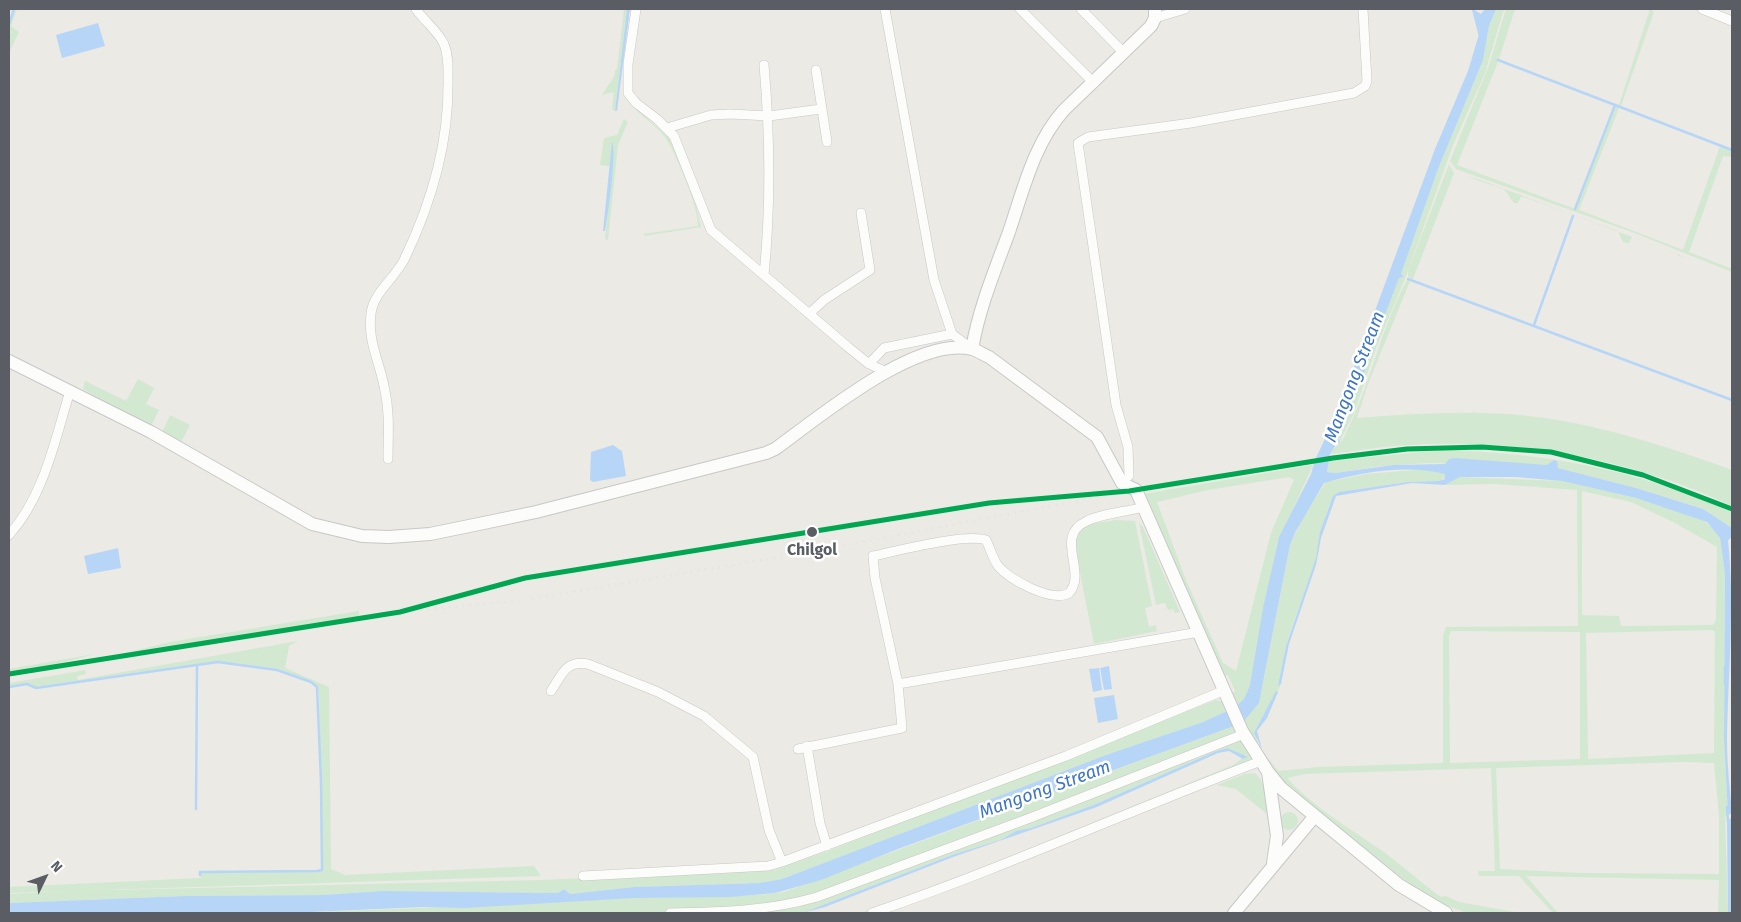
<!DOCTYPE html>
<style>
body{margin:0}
#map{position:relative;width:1741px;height:922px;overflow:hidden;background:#ebeae5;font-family:"Fira Sans",sans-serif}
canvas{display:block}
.frame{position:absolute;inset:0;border:10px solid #5a5e64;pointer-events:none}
.north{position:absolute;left:20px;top:852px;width:50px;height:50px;-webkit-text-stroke:4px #fff;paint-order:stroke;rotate:48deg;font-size:14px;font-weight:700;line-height:20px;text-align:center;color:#5a5e64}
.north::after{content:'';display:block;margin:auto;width:18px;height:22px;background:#5a5e64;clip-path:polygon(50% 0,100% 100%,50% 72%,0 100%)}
</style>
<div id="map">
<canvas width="1741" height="922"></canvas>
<div class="frame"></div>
<div class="north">N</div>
</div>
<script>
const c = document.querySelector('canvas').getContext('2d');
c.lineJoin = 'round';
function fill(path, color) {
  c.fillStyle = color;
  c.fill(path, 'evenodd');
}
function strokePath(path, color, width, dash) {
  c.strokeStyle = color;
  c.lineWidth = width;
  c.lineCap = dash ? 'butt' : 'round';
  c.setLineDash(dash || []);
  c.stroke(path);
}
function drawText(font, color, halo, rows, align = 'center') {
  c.font = font + ' "Fira Sans",sans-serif';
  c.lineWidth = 5;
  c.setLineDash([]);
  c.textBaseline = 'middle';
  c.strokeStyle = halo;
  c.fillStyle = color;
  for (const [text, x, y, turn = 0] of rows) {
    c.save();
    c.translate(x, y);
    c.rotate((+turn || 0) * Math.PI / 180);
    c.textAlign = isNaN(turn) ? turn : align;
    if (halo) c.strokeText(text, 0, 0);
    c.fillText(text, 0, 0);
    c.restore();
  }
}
fill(new Path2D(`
 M14,9H17L11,26L19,32L9,53V26Z
 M624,9H627L615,111L612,109L614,92L602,95L615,75V70L617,69Z
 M1496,9H1504L1485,73L1453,145L1406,276L1376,348L1354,413L1340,441H1338C1360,386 1378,332 1399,277L1403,278L1401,274L1438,169L1483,60L1489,26Z
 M1506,9H1515L1499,59L1457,165L1575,209L1616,106L1619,108L1579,210L1683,250L1720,146L1732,151V157L1723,156L1689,252L1732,269V272L1632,232L1456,169L1450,161L1489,65Z
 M1650,9L1654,12L1621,106L1619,105Z
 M637,109L669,138L692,189L701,227L644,236V234L698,226C699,209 675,150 664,136C657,127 645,119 636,110Z
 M624,119L628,122L618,145L608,240L605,239L613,155L612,141L610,166L600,165L604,138L617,135Z
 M1449,164L1454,173L1413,279L1408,277V271Z
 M1468,177L1478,179L1680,255L1681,258L1677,254L1632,237L1629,243L1623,242L1618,231L1521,196L1518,203H1514L1504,189Z
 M1407,280L1410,281L1368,384L1357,418C1399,415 1440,412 1482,413C1568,414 1652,441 1732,470V506C1633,459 1519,438 1410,445C1383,446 1357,451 1330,454C1335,445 1341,444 1344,437C1370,387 1380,330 1407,280Z
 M138,379L154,388L146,404L159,410L150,428L83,389L85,381L126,401Z
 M170,415L190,425L180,444L161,435Z
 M1444,450C1553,454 1632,469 1732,512V528L1703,509L1636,488L1562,469L1550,464L1547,465L1426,463L1381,466L1335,473L1327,472L1329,461Z
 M1313,465L1277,544L1250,685L1244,699L1236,706L1231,695L1235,691L1228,675L1221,676L1144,494ZM1289,477L1294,480L1271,533L1236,671L1223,663L1186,580L1157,502L1208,490Z
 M1425,469L1445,474V478L1439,481L1408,482L1339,492C1323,503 1321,546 1315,563C1306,590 1294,618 1286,646C1283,658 1282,677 1280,686C1276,700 1255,722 1256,736C1257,748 1272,762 1278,771L1319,767L1443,763V636L1446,627L1578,626L1577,490L1495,484L1445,485L1460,477L1562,481L1636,498L1702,519L1715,530L1720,538L1725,574L1724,739L1728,815L1725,817L1728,913H1718L1719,880L1526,876L1558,913H1553L1519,876H1479L1478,871H1495L1491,768L1305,774L1287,778C1314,808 1351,829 1384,852C1403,866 1421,883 1441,897L1446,896L1459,902L1520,913H1467L1427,898L1276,777L1243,722L1261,694L1290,545L1305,514L1326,482L1367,474ZM1582,491L1631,502L1675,523L1717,547L1716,620L1713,625L1621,626L1619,616L1582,615ZM1712,630L1715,632L1714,753L1588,759L1586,633ZM1451,631L1580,632V759L1450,763L1449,636ZM1684,762L1714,763L1719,816V874L1580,873L1500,869L1496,768Z
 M1115,520L1135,521L1152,606L1145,608L1149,627L1156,625L1157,631L1094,644L1074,542C1084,521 1094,524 1115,520Z
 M1139,523L1143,527L1180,612L1175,613L1173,609L1168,610L1165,603L1156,605Z
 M359,611V617L101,659L170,642Z
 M298,641L289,646L285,668L329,687L331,869L345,875L534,866L541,876L9,893V887L201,878V872H317L323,870L319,692L318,687L312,682L278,669L218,661L36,687L28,683L9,687V683L75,672L85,670L86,674L77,676L78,680Z
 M95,654L61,663L9,673V669Z
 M1216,700L1222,702L1227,711L1203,722L1106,755L782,879L759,883L634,887L570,894L564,889L558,893L382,891L323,895L185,896L9,903V894L70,891L542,880L774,870L828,851Z
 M1234,726L1239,735L817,896L757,909L643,913H288C403,909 517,904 632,898C683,896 733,899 784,892Z
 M1240,737L1252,760L912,897L866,913H861L965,875L1233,765L1247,755L1243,756L1227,748L1214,752L1096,804L1031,828L1014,832L1000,840L952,855L802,913H709L784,908Z
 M1255,773C1265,781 1269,801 1267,814L1236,789L1217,785L1245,774Z
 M1280 821a9 9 0 1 1 18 0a9 9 0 1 1-18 0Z`), '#d2e8d1');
fill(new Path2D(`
 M627,9H630L617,111H615Z
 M1473,9L1481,14L1485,9H1496L1489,26L1483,60L1438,169L1401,274L1404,277L1399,278C1378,332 1360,386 1338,440L1341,442L1337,443L1330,454L1327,472L1335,473L1393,465L1445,464L1449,459L1455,458L1547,465L1554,460L1557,461L1558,468L1562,469L1636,488L1703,509L1732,528V537L1728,540C1735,607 1728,673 1727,740C1727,765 1730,789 1732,813L1728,815L1724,739L1725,574L1720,538L1707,522L1636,498L1562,481L1516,477H1460L1445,485L1412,483L1336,496L1321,538L1316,565L1289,644L1281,684L1278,686L1286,646L1316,558L1320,532L1333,496L1339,492L1408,482L1439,481L1445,479V474C1407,464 1361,472 1324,483L1296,531L1290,545L1259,703L1243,722L1236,706L1244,699L1250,685L1263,608L1279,537L1311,474L1315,460L1337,413L1435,149L1468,71L1480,31Z
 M98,23L105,46L62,58L56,35Z
 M612,141C617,153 608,215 605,231H603Z
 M613,445L622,451L626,476L593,482L590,480L591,452Z
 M118,548L121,568L88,574L84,556Z
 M1109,666L1112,689L1104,690L1100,668Z
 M1099,668L1102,690L1093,692L1089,669Z
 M1276,691L1278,692L1267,718L1257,731L1262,749L1254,733Z
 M1114,695L1118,719L1098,723L1094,698Z
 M1227,711L1234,726L898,849L821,880L775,893L731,897L634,898L465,908L422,907L288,913H9V903L185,896L323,895L382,891L558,893L564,889L570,894L634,887L759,883L782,879L1106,755L1203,722Z
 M1227,748L1248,757L1243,759L1229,751L1218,753L1097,807L953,857L825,907L802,913L952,855L1000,840L1016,831L1031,828L1096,804L1214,752Z
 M1731,818L1732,913H1728L1727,821Z`), '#b7d6f7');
strokePath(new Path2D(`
 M1473,9L1480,36
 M9,24L14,9
 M1498,60L1615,105
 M1575,209L1615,105L1732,150
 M1408,279L1732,400
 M1534,325L1573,216
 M1725,684V667
 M9,687L27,684L36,688L218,662L277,670L311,682L317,687L321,781L322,870L317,871L200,872V875
 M1727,807L1728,822
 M196,809L197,666`), '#b7d6f7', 2.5);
const street = new Path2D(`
 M636,9L628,64V93L636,103L657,119L674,136L711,230L848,347L869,364L887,372
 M885,9L934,280L952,334
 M1020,9L1094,83
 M1081,9L1124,53
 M1702,9L1732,21
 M1155,18L1185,9
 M816,70L827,142
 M667,128L711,115L730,114L769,116L821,109
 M764,275C771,205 770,135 764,65
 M809,314L824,300L870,270L861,213
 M869,364L884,348L952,334L971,348
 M388,459C388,436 390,414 385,391C381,365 367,341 371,314C373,293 394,279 404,260C431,204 449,145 448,82C448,70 449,56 444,44C438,31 424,21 416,9
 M1129,476L1128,447L1116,405L1078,143L1088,137L1191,123L1354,93L1365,86L1367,81L1363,9
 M9,535C44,496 55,440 70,391
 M898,684L1199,632
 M551,691C562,675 565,660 588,664L658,692L704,716L753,757L769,830L782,862
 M807,746L820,823L827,846
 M798,749L902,728L898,684L875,578L873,556C896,551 966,533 986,540C990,548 993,559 998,566C1010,580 1052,603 1069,593C1088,572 1053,536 1087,521C1103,513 1126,512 1144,507
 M583,876L768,866L782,862L1066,756L1225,690
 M670,913C720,912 769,911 817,897L1030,818L1244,734
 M872,913C1004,868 1131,810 1261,761`);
const secondary = new Path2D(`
 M972,349C979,308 995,270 1009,232C1023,191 1034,143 1064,110L1151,26L1155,18V9
 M9,361L151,432L312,524L362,536L389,537L430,534L474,525L536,512L766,453L775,449C818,418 917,335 972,349C977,350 984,355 989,357L1097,437L1122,483L1136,490L1242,731L1268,772L1281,788L1399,885L1446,913
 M1268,772L1277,836L1273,863
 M1234,913L1314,817`);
strokePath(street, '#c7c7c6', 10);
strokePath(secondary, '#c7c8c7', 14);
strokePath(street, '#fcfcfb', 9);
strokePath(secondary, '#fcfcfb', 12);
strokePath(new Path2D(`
 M400,612L525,600L815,551L1129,491`), '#e2e3e2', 2.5, [1, 6]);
strokePath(new Path2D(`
 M9,674L400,612L525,578L989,503L1129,491L1333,458L1407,449L1482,447L1551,452L1643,475L1732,509`), '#00a651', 5);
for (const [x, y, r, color] of [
 [812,532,6,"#5a5e64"]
]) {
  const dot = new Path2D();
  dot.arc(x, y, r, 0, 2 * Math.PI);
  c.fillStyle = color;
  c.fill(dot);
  strokePath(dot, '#fff', 2);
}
drawText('bold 16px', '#5a5e64', '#fff', [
 ["Chilgol",812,551]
]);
drawText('italic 18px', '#3e75c7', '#fff', [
 ["Mangong Stream",1355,377,-69],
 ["Mangong Stream",1045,790,-20]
]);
</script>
